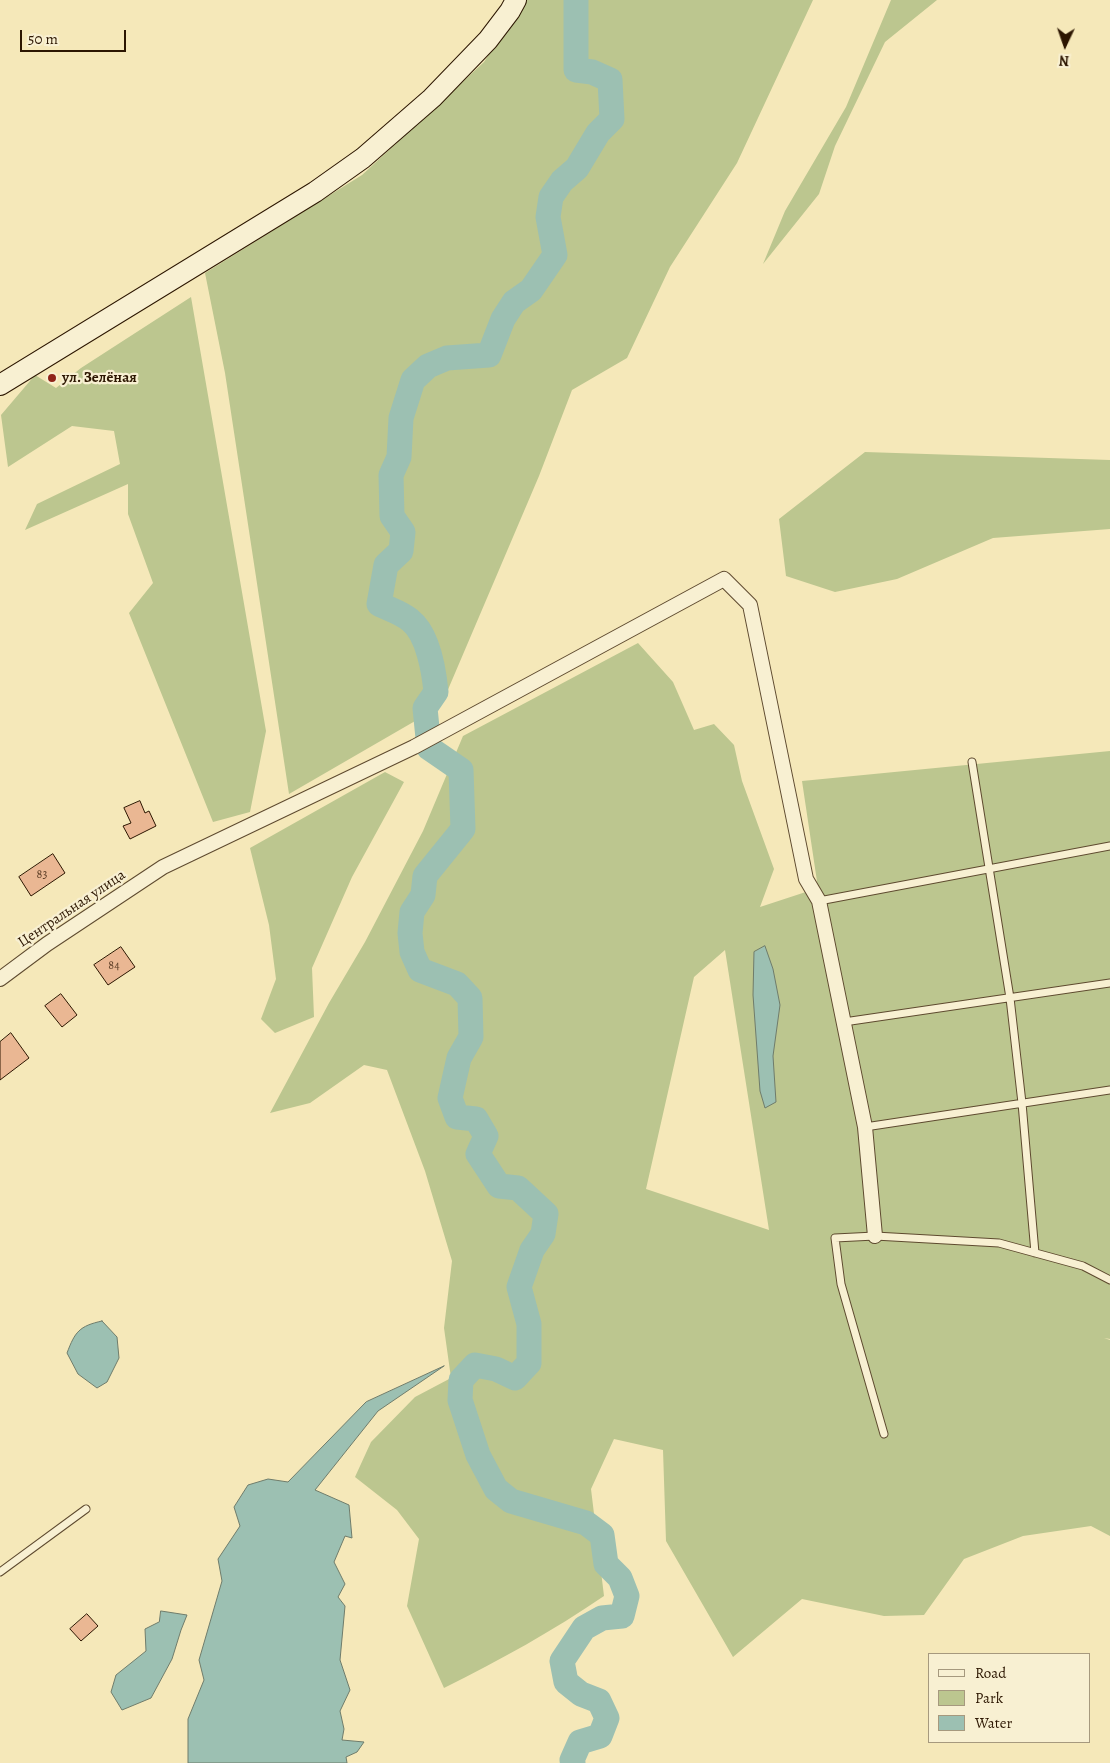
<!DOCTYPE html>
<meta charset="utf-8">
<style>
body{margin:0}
#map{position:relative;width:1110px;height:1763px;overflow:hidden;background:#f5e8b9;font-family:Alegreya,serif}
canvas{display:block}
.legend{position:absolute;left:928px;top:1653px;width:162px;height:90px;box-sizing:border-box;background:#f8f0d2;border:1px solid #a6997e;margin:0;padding:6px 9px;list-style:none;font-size:15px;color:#2c1601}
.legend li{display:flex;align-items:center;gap:10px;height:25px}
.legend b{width:25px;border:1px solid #a6997e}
.north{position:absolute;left:1040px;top:20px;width:50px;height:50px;-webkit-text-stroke:4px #f8f0d2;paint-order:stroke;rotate:183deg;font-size:14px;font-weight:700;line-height:20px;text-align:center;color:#2c1601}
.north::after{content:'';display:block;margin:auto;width:18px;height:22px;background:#2c1601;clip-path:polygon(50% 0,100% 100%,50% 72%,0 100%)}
.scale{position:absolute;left:20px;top:30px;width:106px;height:22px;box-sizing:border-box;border:2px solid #2c1601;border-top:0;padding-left:6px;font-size:15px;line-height:18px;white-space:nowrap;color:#2c1601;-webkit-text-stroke:4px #f8f0d2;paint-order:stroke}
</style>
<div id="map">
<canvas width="1110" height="1763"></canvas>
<ul class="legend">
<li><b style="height:6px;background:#f8f0d2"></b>Road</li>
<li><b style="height:14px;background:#bcc68f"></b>Park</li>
<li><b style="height:14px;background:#9cc0b2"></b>Water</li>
</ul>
<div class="north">N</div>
<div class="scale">50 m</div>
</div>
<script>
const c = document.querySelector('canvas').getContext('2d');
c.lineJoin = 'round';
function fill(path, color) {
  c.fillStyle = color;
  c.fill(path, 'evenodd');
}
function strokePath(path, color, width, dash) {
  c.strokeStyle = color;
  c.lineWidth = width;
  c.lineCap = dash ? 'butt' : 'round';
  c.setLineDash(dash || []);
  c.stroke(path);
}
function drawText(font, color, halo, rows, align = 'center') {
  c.font = font + ' Alegreya,serif';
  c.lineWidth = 4.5;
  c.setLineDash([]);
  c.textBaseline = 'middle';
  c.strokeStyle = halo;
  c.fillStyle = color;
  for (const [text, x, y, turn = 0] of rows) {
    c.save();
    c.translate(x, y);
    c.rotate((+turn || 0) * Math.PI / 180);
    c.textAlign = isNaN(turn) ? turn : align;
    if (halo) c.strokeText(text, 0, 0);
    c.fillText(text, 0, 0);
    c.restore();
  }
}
fill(new Path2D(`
 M523,0H813L737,163L670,267L627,358L572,390L539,476L441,706L289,794L225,373L205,273L362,175L484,62Z
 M891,0H937L885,42L835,146L819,194L763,264L785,211L846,107Z
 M191,297L266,731L250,812L213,822L129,613L153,583L128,514V484L25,530L37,504L120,464L114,431L72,426L8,467L1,415L35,375L56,388L81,368Z
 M865,452L1110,460V529L993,538L897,579L835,592L786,576L779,519Z
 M638,643L673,682L694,730L714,724L734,745L742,781L774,869L760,907L818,888L802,781L1110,751V1339L1104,1338L1110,1340V1536L1091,1526L1023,1536L964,1559L924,1615L884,1616L802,1599L733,1657L666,1541L663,1450L614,1439L591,1489L604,1596C553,1631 500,1660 444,1688L407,1606L419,1539L397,1510L355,1477L371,1442L415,1397L451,1378L444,1328L452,1261L425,1171L387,1070L364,1065L310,1103L270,1113L329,1003L365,942L423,831L463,736ZM725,950L769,1230L646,1189L694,977Z
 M385,772L404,782L352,877L312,968L314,1017L275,1033L261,1019L276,979L269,925L250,848Z`), '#bcc68f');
const water = new Path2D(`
 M765,946L773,969L780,1005L773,1056L776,1102L765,1108L760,1091L753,995L754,952Z
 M102,1321L117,1337L119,1358L107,1382L97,1388L78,1374L67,1353C75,1332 79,1326 102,1321Z
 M444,1366L378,1411L315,1490L349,1505L352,1538L345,1536L334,1562L345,1584L338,1597L345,1606L340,1660L350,1690L340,1711L344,1729L342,1740L364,1742L357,1752L346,1757L347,1763H188V1719L204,1680L199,1660L222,1581L218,1559L240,1526L234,1507L248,1485L268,1479L288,1482L366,1402Z
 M161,1611L187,1615L181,1630L172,1659L151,1698L122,1710L111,1692L116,1675L146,1651L145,1629L159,1622Z`);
fill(water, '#9cc0b2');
strokePath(water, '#6f7c6b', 1);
strokePath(new Path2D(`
 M573,1763L572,1760L580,1742L600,1736L607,1718L599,1701L581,1694L566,1682L562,1661L584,1628L602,1618L622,1616L627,1596L620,1578L606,1564L602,1535L586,1523L511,1501L496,1489L478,1455L460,1400L461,1380L475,1365L496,1369L515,1378L529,1363V1324L519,1287L532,1250L543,1234L546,1214L518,1188L499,1186L478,1154L486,1136L476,1119L457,1117L450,1098L459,1058L471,1037L470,998L457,984L420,970L412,952L410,933L412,912L423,895L425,876L463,829L461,770L429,748L425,708L436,692C434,671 428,634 410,620C402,613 389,609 379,604L386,565L401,551L403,532L392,516L391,475L399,457L401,418L413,380L428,366L447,358L489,355L503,319L514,302L531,290L555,255L548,217L551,197L562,181L577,168L598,133L612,119L610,80L592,72L576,70V0`), '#9cc0b2', 25);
const building = new Path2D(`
 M140,801L145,813L149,811L156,826L130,839L123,826L131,823L124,808Z
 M53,854L65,873L31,896L19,877Z
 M121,947L135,967L108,985L94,965Z
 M61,994L77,1015L62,1027L45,1006Z
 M11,1033L29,1058L0,1080V1042Z
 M87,1614L98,1626L81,1641L70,1629Z`);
fill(building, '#eab793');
strokePath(building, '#2c1601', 1);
const lane = new Path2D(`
 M972,762L1010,998L1022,1103L1035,1253
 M819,901L1110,846
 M844,1022L1110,983
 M865,1127L1110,1090
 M884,1434L841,1284L835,1238L875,1236L999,1243L1083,1266L1110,1280
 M0,1572L86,1509`);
const street = new Path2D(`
 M0,979L47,944L163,867L414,747L724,579L750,605L806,879L819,901L865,1127L875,1236`);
const secondary = new Path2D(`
 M0,385L315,192L363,158L432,98L488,40L510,11L516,0`);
strokePath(lane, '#5e4a2f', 9);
strokePath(street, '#5e4a2f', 16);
strokePath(secondary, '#2c1601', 22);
strokePath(lane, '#f8f0d2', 7);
strokePath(street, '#f8f0d2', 14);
strokePath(secondary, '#f8f0d2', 20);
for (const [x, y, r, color] of [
 [52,378,5,"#8f2418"]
]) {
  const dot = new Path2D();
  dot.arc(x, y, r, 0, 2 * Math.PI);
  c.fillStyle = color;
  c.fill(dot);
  strokePath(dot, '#f8f0d2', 2);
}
drawText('12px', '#5c3e26', null, [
 ["83",42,875],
 ["84",114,966]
]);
drawText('bold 15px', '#2c1601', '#f8f0d2', [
 ["ул. Зелёная",62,378]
], 'left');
drawText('15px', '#2c1601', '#f8f0d2', [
 ["Центральная улица",72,909,-34]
]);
</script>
